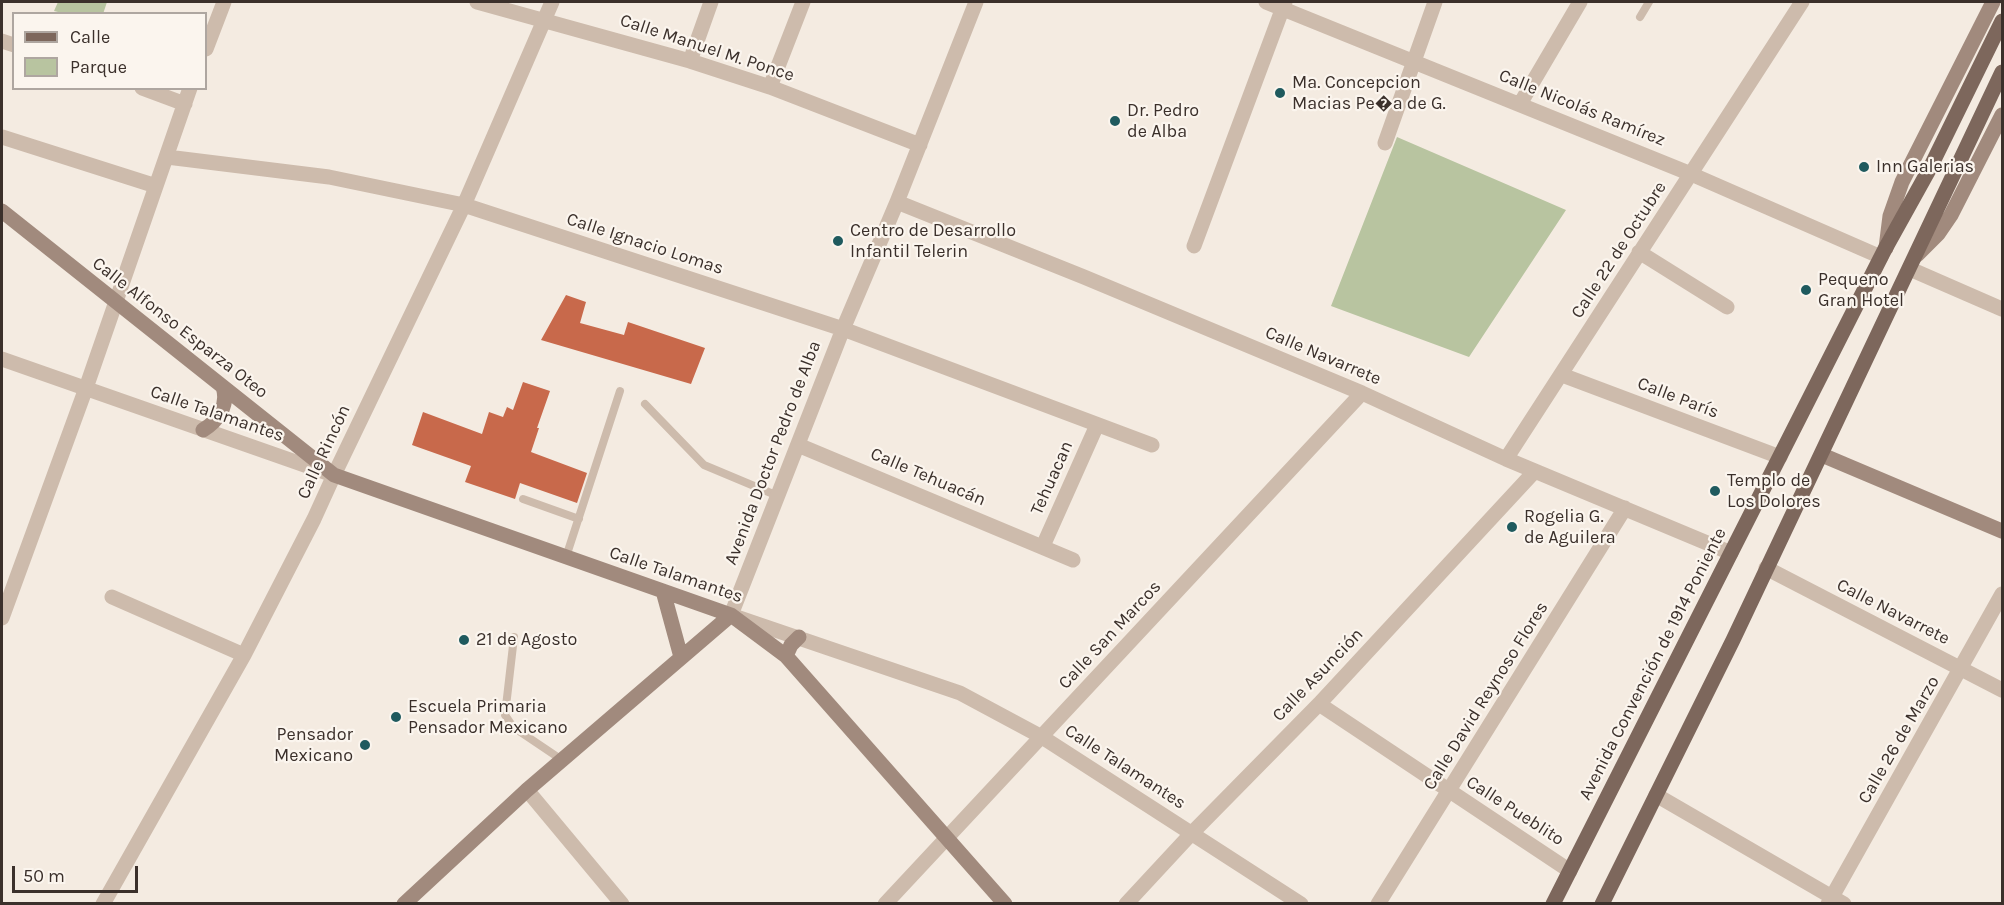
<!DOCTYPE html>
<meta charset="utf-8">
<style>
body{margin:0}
#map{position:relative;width:2004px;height:905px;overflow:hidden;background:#f4ebe1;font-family:Karla,sans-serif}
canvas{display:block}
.frame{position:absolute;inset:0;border:3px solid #3b302b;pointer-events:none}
.legend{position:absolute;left:12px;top:12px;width:195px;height:78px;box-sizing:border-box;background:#fbf5ee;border:2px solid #aea6a0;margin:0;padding:8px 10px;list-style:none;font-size:18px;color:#3b302b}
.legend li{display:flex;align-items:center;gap:12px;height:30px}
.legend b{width:30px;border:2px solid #aea6a0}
.scale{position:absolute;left:12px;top:866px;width:126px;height:27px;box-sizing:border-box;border:3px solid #3b302b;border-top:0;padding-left:8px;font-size:18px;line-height:21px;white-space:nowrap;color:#3b302b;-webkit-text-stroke:4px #fbf5ee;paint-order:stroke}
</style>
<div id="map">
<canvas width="2004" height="905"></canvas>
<div class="frame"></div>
<ul class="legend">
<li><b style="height:8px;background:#7d675c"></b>Calle</li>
<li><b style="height:16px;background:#b8c4a0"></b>Parque</li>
</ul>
<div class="scale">50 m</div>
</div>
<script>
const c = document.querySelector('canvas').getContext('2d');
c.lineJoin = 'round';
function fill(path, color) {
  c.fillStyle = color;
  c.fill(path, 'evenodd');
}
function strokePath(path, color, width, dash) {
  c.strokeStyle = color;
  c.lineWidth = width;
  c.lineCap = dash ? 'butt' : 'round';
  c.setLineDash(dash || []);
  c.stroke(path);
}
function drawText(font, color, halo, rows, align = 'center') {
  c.font = font + ' Karla,sans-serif';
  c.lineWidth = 4.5;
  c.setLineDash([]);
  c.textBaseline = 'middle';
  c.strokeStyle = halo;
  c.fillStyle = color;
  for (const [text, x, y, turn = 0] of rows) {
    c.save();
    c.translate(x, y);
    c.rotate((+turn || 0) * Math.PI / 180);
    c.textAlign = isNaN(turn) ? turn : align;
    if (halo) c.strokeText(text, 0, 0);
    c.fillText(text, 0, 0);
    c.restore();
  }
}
fill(new Path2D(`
 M58,2H107L103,14L62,13L54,11Z
 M1397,137L1566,210L1469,357L1331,306Z`), '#b8c4a0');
fill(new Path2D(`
 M566,295L586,302L580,323L624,335L628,322L705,348L691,384L541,340Z
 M523,382L550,391L537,428H539L531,452L587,473L577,503L520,483L515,499L465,482L471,466L412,445L423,412L482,434L489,412L503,417L507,407L513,410Z`), '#c8694b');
strokePath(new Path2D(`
 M1640,17L1649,2
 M645,404L704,465L778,496
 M523,499L579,519
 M566,557L620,391
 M514,637L505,715L513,727L562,760`), '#cdbbac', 8);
strokePath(new Path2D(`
 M477,2L690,61L770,87L920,145
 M976,2L897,202L843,329L731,615L960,693L1042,737L1301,904
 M1266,2L1691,174L1881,257
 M2,41L14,45
 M206,49L224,2
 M690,61L711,2
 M770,87L803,2
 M142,88L185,104
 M1520,104L1580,2
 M2,137L156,186
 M1385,143L1435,2
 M167,157L329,177L464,205L843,329L1152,445
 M897,202L1084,277L1362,393L1506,459L1731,553
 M1194,246L1285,2
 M1639,252L1727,307
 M1910,269L2002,309
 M2,359L330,474
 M1562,375L1780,457
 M798,445L1073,560
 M1506,459L1802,2
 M1043,546L1097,425
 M1766,568L2002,690
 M112,597L244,655
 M2,618L86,388L190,88
 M1319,704L1570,871
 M527,790L622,904
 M1656,795L1844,904
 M103,904L244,655L314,519L334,475L464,205L552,2
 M885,904L1362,393
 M1126,904L1191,834L1319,704L1535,471
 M1378,904L1625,508
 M1828,904L2002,594`), '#cdbbac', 15);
strokePath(new Path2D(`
 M2,211L334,475L731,615L786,656L1005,904
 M1886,248L1890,216L1902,182L1993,2
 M1917,255L1938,234L1951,215L2002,115
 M203,430C218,421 229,405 223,387
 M1822,455L2002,531
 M663,591L681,657
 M786,656L791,645L799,637
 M404,904L527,790L731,615`), '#a18a7d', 15);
strokePath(new Path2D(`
 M1553,904L1885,249L1930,168L2002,21
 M1602,904L1733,640L2002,72`), '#7d675c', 15);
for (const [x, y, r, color] of [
 [1280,93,6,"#1f5a5e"],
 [1115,121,6,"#1f5a5e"],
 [1864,167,6,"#1f5a5e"],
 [838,241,6,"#1f5a5e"],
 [1806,290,6,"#1f5a5e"],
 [1715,491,6,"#1f5a5e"],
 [1512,527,6,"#1f5a5e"],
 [464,640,6,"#1f5a5e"],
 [396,717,6,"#1f5a5e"],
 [365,745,6,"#1f5a5e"]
]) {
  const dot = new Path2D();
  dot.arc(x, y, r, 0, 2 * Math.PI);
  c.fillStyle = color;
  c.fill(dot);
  strokePath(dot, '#fbf5ee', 2);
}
drawText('18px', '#3b302b', '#fbf5ee', [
 ["Calle Manuel M. Ponce",707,48,18],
 ["Calle Nicolás Ramírez",1582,108,22],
 ["Calle Ignacio Lomas",645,244,18],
 ["Calle 22 de Octubre",1619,250,-57],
 ["Calle Alfonso Esparza Oteo",180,328,38],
 ["Calle Navarrete",1323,356,23],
 ["Calle París",1678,398,21],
 ["Calle Talamantes",217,414,19],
 ["Calle Rincón",324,452,-65],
 ["Avenida Doctor Pedro de Alba",773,453,-69],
 ["Calle Tehuacán",928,477,23],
 ["Tehuacan",1052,478,-66],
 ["Calle Talamantes",676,575,19],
 ["Calle Navarrete",1893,612,27],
 ["Calle San Marcos",1110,635,-47],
 ["Avenida Convención de 1914 Poniente",1653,664,-63],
 ["Calle Asunción",1318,675,-46],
 ["Calle David Reynoso Flores",1486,696,-58],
 ["Calle 26 de Marzo",1899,740,-60],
 ["Calle Talamantes",1125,767,33],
 ["Calle Pueblito",1515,811,33]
]);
drawText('18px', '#3b302b', '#fbf5ee', [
 ["Ma. Concepcion",1292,83],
 ["Macias Pe�a de G.",1292,104],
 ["Dr. Pedro",1127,111],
 ["de Alba",1127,132],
 ["Inn Galerias",1876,167],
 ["Centro de Desarrollo",850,231],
 ["Infantil Telerin",850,252],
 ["Pequeno",1818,280],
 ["Gran Hotel",1818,301],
 ["Templo de",1727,481],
 ["Los Dolores",1727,502],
 ["Rogelia G.",1524,517],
 ["de Aguilera",1524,538],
 ["21 de Agosto",476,640],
 ["Escuela Primaria",408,707],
 ["Pensador Mexicano",408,728],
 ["Pensador",353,735,"right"],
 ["Mexicano",353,756,"right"]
], 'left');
</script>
